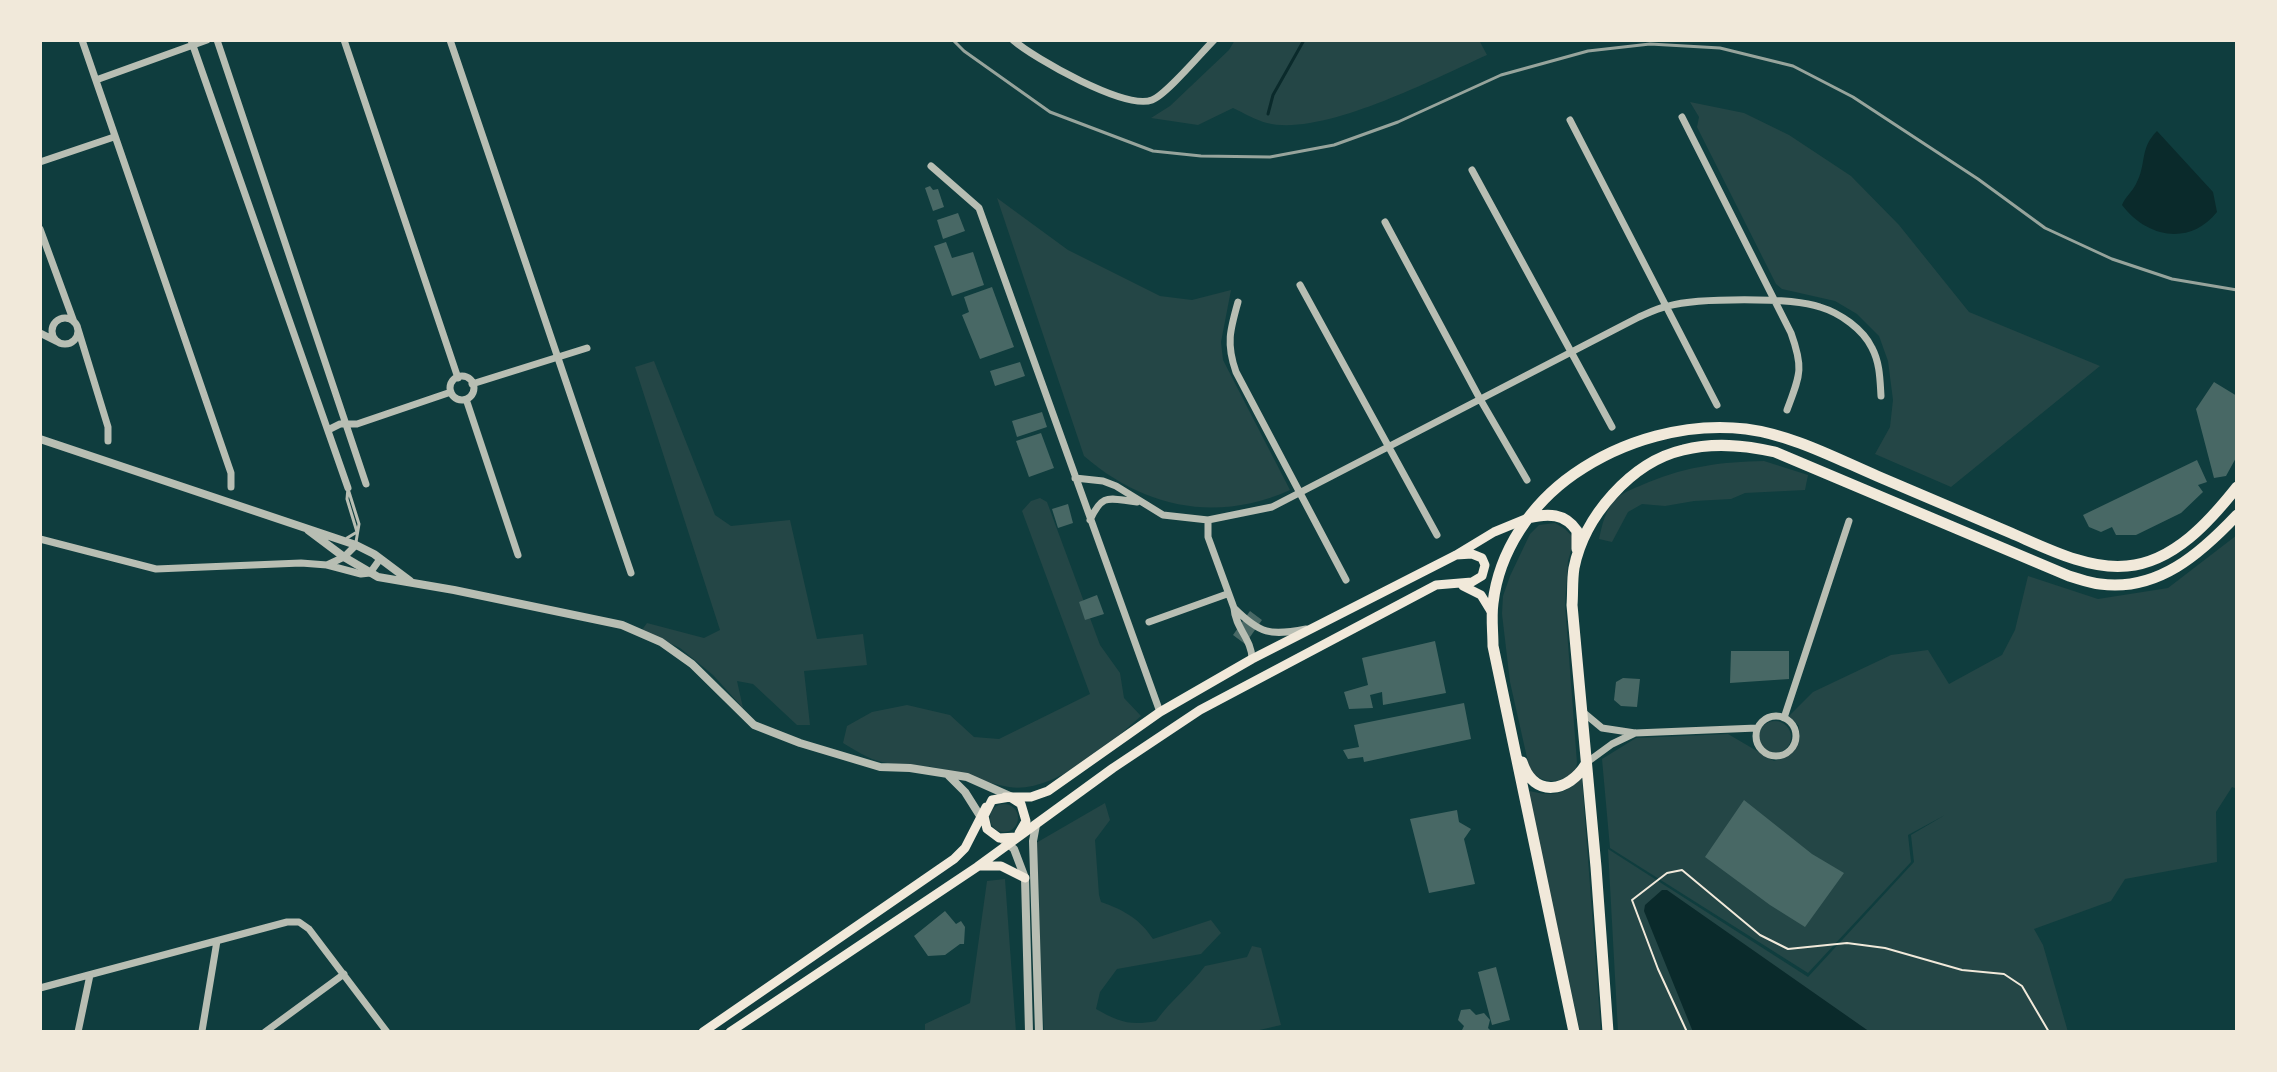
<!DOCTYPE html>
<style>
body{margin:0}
#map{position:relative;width:2277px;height:1072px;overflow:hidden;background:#0f3d3e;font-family:"Varela Round",sans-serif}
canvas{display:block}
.frame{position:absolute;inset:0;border:42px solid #f1e9da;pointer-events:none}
</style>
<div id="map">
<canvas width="2277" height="1072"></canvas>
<div class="frame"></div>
</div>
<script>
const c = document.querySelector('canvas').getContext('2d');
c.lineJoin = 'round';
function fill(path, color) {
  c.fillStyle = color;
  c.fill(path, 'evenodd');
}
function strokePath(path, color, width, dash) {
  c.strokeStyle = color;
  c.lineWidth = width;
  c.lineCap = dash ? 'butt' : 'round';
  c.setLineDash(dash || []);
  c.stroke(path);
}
fill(new Path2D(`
 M1235,40H1479L1487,55C1433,79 1323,137 1267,123C1255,120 1244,113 1233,108L1198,125L1151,118L1170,106L1229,50Z
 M1690,102L1744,113L1789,135L1851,176L1899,225L1969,312L2100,366L1951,487L1875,454L1890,427L1893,400L1888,361L1879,336L1857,314L1835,301L1782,289L1776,284L1697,127L1699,117Z
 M997,198L1068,250L1160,296L1192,300L1231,290L1221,342L1223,360L1290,490C1217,523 1144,508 1084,456Z
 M654,361L715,515L731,526L790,520L817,639L863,634L867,665L804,671L810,725H797L753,684L737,681L743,708L713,675L680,648L642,630L647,623L704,638L720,630L635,367Z
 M1764,461L1808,475L1805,490L1745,493L1731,499L1694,501L1665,506L1642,504L1628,512L1612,542L1599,539C1602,525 1605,510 1616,499C1624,491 1638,487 1649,482C1689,466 1721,462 1764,461Z
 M1040,498L1047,502L1100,645L1120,673L1124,698L1141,716C1110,744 1053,794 1009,787C985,783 961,772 937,768C919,764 899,766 882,762C868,759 855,750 843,743L847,726L872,712L907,705L950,715L974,737L999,739L1090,694L1022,511L1031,501Z
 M1555,523L1565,529L1572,536L1573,544L1568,561L1565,604L1577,763L1575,773C1557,783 1546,785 1530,771L1510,682L1502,614L1503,596L1510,576L1530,534L1539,525Z
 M2237,535V789L2232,787L2216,812L2217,862L2125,879L2111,901L2034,929L2043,945L2068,1032H1618L1608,849L1808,977L1914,862L1911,835L1945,815L1908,835L1911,862L1808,973L1610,848L1602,759L1636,738L1728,734L1774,761C1795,755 1799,748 1799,726L1789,716L1813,692L1891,655L1928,650L1949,684L2002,655L2015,630L2028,576L2098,599L2168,588Z
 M1759 737a16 16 0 1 1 32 0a16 16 0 1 1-32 0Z
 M1581,778L1582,779L1601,1032H1580L1528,793L1530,791C1552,797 1565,795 1581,778Z
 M1105,803L1110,820L1095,840L1099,895L1101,902C1124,910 1140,919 1153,939L1211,920L1221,933L1201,954L1117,969L1100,992L1096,1009C1119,1022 1130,1026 1156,1021C1171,1000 1190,986 1205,966L1247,957L1252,946L1261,948L1281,1025L1251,1032H1044L1036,843Z
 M990 818a14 14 0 1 1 28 0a14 14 0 1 1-28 0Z
 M1005,879L1016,1032H925V1024L970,1003L987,881Z`), '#244646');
fill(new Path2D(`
 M2157,131L2213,192L2217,212C2190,246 2147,238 2122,205C2126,196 2132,192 2136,184C2147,164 2139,149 2157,131Z
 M1662,890H1667L1870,1032H1693L1644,911L1645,905Z`), '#0a2a2b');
strokePath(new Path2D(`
 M1268,114L1273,95L1304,40`), '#0a2a2b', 3);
fill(new Path2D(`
 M930,186L933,190L938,189L944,207L933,211L925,188Z
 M958,213L965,231L943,239L937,220Z
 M946,242L952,258L973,252L984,285L952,296L934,246Z
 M992,287L1014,347L980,359L962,315L969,312L964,297Z
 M1020,362L1025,376L995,386L990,371Z
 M2214,382L2237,396V456L2226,476L2214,478L2196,409Z
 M1042,412L1047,427L1017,437L1012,421Z
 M1041,433L1054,468L1029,477L1016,441Z
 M2197,460L2207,482L2198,485L2203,492L2181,513L2136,535H2116L2112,527L2101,532L2089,527L2083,515Z
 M1068,504L1073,523L1058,528L1052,509Z
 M1097,595L1104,614L1085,620L1079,602Z
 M1250,611L1262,620L1245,644L1233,635Z
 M1435,641L1446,693L1383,705L1382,692L1370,695L1373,708L1349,709L1344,692L1368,685L1362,658Z
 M1731,651H1789V679L1730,683Z
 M1623,678L1640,679L1637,707L1621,706L1614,700L1616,682Z
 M1464,703L1471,739L1364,762L1363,757L1348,759L1343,750L1359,747L1354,725Z
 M1744,800L1812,854L1844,873L1805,927L1770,905L1705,857Z
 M1457,810L1459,822L1471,829L1464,839L1475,884L1429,893L1410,819Z
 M945,911L956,924L961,921L965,927L964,944H960L945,955L928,956L914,936Z
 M1496,967L1510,1020L1492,1025L1478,972Z
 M1470,1009L1476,1015L1484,1013L1490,1020L1488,1028L1492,1032H1461L1464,1026L1458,1020L1461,1010Z`), '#486865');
strokePath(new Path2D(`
 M1687,1032L1658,969L1632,900L1667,873L1682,870L1760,935L1788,949L1847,943L1885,948L1962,970L2004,974L2022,986L2049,1032`), '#f1e9da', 2);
strokePath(new Path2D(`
 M349,492L359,524L356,542
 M347,538L357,532L347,499L348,488`), '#b8beb3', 3);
strokePath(new Path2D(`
 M82,40L231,473V487
 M191,40L348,488
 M217,40L366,484
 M344,40L458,378
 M450,40L631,573
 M1013,40C1035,59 1125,110 1152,100C1166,95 1201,53 1214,40
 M96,80L207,40
 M1682,117L1791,333C1804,369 1800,375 1787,410
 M1570,120L1717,405
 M40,162L114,137
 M931,166L979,208L1160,712
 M1472,170L1612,427
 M1385,222L1480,399L1527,480
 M40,229L74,322
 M1300,285L1437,535
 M1238,302C1230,330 1226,344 1236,372L1346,580
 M52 331a13 13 0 1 1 26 0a13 13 0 1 1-26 0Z
 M78,329L108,427V441
 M40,333L56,341
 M450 388a12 12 0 1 1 24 0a12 12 0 1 1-24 0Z
 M472,384L587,348
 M466,399L518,555
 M328,430L340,424H357L451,392
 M1075,478L1103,481L1116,486L1163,515L1208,520L1272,507L1639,317C1648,313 1658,308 1668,306C1697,298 1792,297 1820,307C1840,313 1863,329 1872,348C1880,363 1880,380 1881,396
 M1090,520C1103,492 1109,499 1137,502
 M1208,520V537L1234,608C1235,628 1252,639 1252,659
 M40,539L156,569L301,563L327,565L361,574L370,573L380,559
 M327,565L344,557L356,545
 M1234,608C1260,634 1270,636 1306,629
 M1149,622L1227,594
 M1584,713L1602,728L1635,733L1757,728
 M1756 736a20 20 0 1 1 40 0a20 20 0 1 1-40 0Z
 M1784,718L1849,521
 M1586,763L1612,744L1635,733
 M40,988L287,922H299L309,929L387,1032
 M202,1031L217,941
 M78,1032L90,975
 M265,1032L344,974`), '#b8beb3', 7);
strokePath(new Path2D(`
 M40,439L356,545L374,554L410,581
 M308,530L344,557L378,577L454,590L622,625L661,642L692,664L754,725L800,743L880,767L910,768L967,777L1012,797
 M949,776L965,792L982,819
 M1036,825L1033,841L1039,1032
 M1003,840L1014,849L1025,878L1029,1032`), '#b8beb3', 8);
strokePath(new Path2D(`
 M1463,586L1481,595L1492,613
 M1005,797H1031L1048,791L1160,712L1252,659L1456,555L1494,532L1528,518
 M1017,837L999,838L987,829L984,816L992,800L1010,797L1021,804L1026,821L1019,833
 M980,866H1001L1025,878
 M703,1032L954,859L965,848L986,807
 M730,1032L977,867L1113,768L1200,710L1436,585L1472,582L1482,576L1485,565L1482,558L1472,554L1456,555`), '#f1e9da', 9);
strokePath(new Path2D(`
 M1528,518C1548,513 1565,513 1577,531V549
 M1522,762C1534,799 1569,792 1586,764
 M1574,1032L1493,646C1493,632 1491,617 1493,603C1499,551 1531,504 1574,474C1623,440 1686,422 1746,429C1792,435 1835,458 1877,476C1922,495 1967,514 2011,533C2046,548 2088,570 2127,566C2174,562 2210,521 2237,487
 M1608,1032L1596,867L1572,605C1573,593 1572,580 1574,568C1584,517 1631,462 1683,450C1714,442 1744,445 1775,452L2069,576C2080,579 2090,583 2100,584C2158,592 2201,553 2237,515`), '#f1e9da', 11);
strokePath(new Path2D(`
 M953,40L964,51L1050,112L1153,151L1201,156L1270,157L1334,145L1398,122L1501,75L1588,51L1650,44L1720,48L1793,66L1853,97L1978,179L2045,228L2112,259L2172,279L2237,290`), '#97a49c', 3);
</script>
